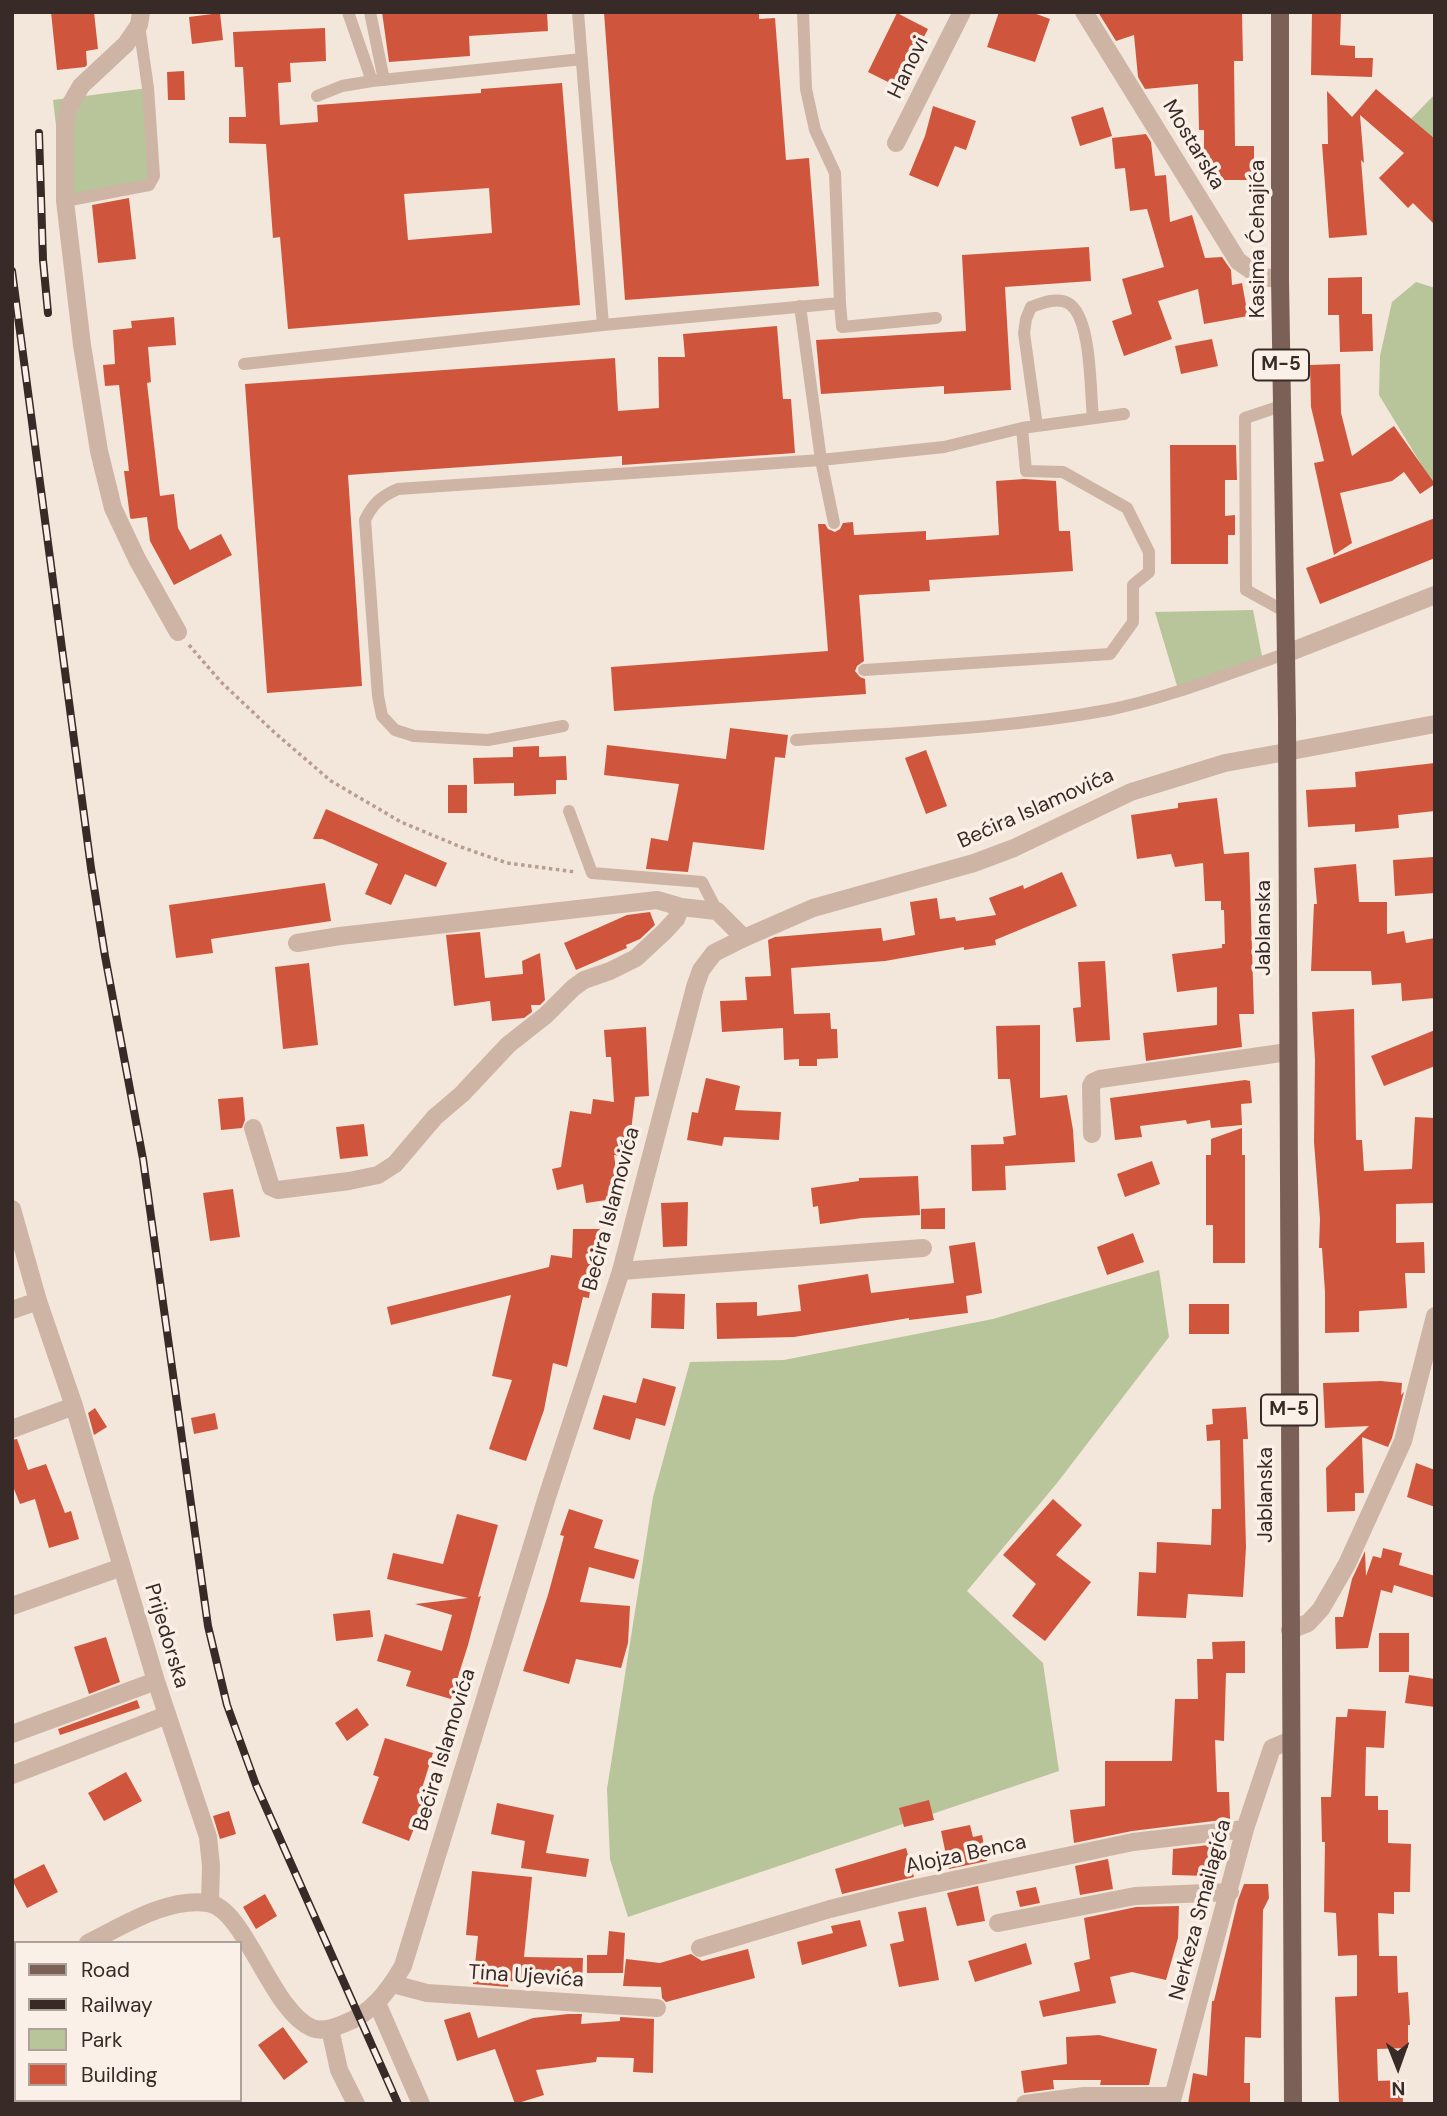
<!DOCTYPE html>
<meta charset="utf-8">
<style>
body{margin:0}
#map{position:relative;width:1447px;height:2116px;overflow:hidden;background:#f3e6da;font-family:"DM Sans",sans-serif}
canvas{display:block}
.frame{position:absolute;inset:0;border:14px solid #382b27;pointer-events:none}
.legend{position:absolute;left:14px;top:1941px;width:228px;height:161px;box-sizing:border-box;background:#fbf0e7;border:2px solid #ada19a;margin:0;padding:9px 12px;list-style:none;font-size:21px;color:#382b27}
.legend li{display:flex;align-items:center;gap:14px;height:35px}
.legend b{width:35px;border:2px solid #ada19a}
.north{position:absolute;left:1363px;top:2032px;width:70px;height:70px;-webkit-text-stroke:5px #fbf0e7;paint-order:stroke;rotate:179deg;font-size:19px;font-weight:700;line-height:28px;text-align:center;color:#382b27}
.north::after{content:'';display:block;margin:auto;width:24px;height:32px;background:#382b27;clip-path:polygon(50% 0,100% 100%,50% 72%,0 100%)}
</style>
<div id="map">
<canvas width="1447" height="2116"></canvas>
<div class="frame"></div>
<ul class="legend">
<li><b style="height:9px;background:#7b6057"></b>Road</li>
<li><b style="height:9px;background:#382b27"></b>Railway</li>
<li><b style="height:19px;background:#b8c499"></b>Park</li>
<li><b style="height:19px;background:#cf563d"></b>Building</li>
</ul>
<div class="north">N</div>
</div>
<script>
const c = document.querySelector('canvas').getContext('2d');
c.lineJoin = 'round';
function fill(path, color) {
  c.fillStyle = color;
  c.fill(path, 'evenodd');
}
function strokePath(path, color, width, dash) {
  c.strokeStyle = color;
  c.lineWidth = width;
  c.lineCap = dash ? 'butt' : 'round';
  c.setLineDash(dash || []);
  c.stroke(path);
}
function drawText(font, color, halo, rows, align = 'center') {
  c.font = font + ' "DM Sans",sans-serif';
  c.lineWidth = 7;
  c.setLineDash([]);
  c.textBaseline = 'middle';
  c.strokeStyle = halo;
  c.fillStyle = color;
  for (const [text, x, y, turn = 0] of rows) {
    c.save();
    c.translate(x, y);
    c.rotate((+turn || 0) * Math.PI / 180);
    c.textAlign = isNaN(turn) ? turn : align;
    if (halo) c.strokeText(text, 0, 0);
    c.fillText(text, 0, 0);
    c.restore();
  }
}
fill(new Path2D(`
 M148,88L149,185L65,201L53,100Z
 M1435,94V146L1409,121Z
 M1416,282L1435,288V487L1379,395L1380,356L1392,302Z
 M1253,610L1263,661L1178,689L1155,612Z
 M1159,1270L1169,1337L1057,1483L967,1591L1043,1663L1059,1771L628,1917L610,1859L607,1789L653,1497L690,1362L784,1360L993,1319Z`), '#b8c499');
fill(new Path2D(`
 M51,12H94L98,49L86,51L87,65L85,67L57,70Z
 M382,12H547L548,31L469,36L470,56L389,62Z
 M604,12H759V19L775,18L786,160L809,158L819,286L625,300Z
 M999,12H1031L1050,19L1035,62L987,47Z
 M1098,12H1242L1243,61H1234L1235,146H1254V180H1204V130H1199L1198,84L1145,89L1138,77L1134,35L1116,41Z
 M1312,12H1341L1340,45L1355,46V58H1373L1372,77L1311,75Z
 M220,13L223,40L192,44L189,17Z
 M897,13L928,29L898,87L868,72Z
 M325,28L326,61L290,63L291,82L278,83L280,125L318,122L317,105L481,93V89L562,83L580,305L288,329L280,237L273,238L266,144L229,143V117H246L243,67H235L233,32ZM489,188L492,233L408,240L404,194Z
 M184,71L185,100H168L167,72Z
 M1376,89L1435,139V225L1413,203L1408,208L1379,178L1404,153L1360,115L1364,163L1361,160L1367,235L1329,238L1322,144H1328L1327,91L1352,117Z
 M933,106L976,121L966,150L955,146L938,187L909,175L925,136Z
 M1103,107L1112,136L1080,146L1071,117Z
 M1146,134L1151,142L1155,176L1166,175L1170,222L1192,215L1205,258L1222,257L1231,270L1232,285L1242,283L1248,316L1204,324L1198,289L1158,301L1172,339L1124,356L1112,321L1132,314L1122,279L1164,267L1147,209L1130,211L1125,168L1115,169L1112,138Z
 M129,198L136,259L98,263L92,205Z
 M1089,247L1091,281L1005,287L1011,390L944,394V386L821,394L816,340L966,331L962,255Z
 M1362,277V314H1372L1373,351L1340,352L1339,315H1328V278Z
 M174,317L176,345L148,347L151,382L147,383L160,496L174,494L178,528L190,550L221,534L232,555L174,585L150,541L147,517L131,519L130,517L124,471H129L119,385L105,386L103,365L115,364L113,330L132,328L131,321Z
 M777,326L783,399H791L795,453L622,465V456L348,475L362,686L267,693L245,384L615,358L618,411L659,408L658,357H685L683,334Z
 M1212,339L1218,366L1181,374L1175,346Z
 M1340,364L1341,413L1352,456L1394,426L1435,484L1420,494L1404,472L1392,481L1340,493L1352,543L1334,555L1314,463L1324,461L1311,407L1310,365Z
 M1170,445H1236L1237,480H1225V516L1235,515V535H1228V564H1171Z
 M1024,479L1056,481L1059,531H1070L1073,571L929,580L930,591L859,595L864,661L857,666L855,671L860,677L865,679L866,694L614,711L611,667L828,651L818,524H825L828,529L835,532L840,529L843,523L853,522L854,535L926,531V540L999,535L996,481Z
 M1435,518V558L1320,604L1306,568Z
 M730,728L788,735L785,758L775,757L764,850L693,842L688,872L646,869L651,838L668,841L679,784L604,775L607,745L726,759Z
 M539,746V757L566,756L567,780H556V794L514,796V783L474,784L473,758L513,757V747Z
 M926,750L947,806L926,814L905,758Z
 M1435,763V811L1398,815L1399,828L1355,832V824L1308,827L1306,790L1356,787L1355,772Z
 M448,785H467V813H448Z
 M1217,798L1224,854L1249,852L1254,1014H1239L1242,1047L1146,1061L1143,1033L1217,1025V987L1177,992L1172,954L1222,948V944H1225L1224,910H1221V901H1205L1203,863L1175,867L1171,854L1137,859L1131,815L1178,808V803Z
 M326,809L447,863L436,887L405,874L391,905L365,894L378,864L322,839H313Z
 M1433,857L1435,893L1395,896L1393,860Z
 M1356,864L1359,902H1387V934L1404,931L1406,943L1435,938V998L1402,1001L1401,983L1372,985L1371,971H1311L1314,904H1317L1314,868Z
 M1062,872L1077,906L995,940L996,945L964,950V947L885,961L791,968L794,1014L830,1013L831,1029H837L838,1058L817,1059V1066H799V1059L784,1060L783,1028L722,1032L720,1001L747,1000L745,977L771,976L768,940L775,937L881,928L883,941L915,935L910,902L937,898L940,919L955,917L956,921L996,915L989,898L1023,885L1024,889Z
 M325,883L331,921L211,939L213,953L176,958L169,905Z
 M650,912L655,925L640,939L626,945L627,948L576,970L564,943L627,915Z
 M480,932L485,978L523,974L522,961L540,953L545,1000L540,1005H531L532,1012L524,1018L492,1021L490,1001L454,1006L446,935Z
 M1105,961L1110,1040L1076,1042L1073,1008L1081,1007L1078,962Z
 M309,963L318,1045L283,1049L275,967Z
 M1354,1009L1356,1140H1362L1364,1171L1412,1169L1415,1117L1435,1118V1203L1396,1204V1243L1424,1242L1425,1273H1405L1407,1308L1359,1311V1332L1325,1333V1292L1322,1248H1319L1320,1219L1314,1142L1315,1059L1312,1012Z
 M1040,1025V1098L1067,1095L1073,1130L1075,1162L1005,1166L1006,1190L972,1191L971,1145L1004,1144L1003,1137L1016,1135L1010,1079H998L996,1026Z
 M646,1027L649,1096L635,1097L628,1157L614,1155L620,1198L586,1203L583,1184L557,1190L552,1169L561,1167L570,1111L591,1114L593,1099L614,1102L611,1057H606L604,1030Z
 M1435,1030V1066L1384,1086L1371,1056Z
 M706,1078L740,1086L735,1110L781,1112L779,1140L724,1137L722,1146L687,1140L692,1112L698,1113Z
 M1245,1080L1250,1081L1252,1103L1241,1104L1242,1125L1211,1128L1210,1120L1187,1124L1186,1120L1140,1126L1142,1137L1115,1140L1110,1098Z
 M243,1097L245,1120L242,1128L221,1130L218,1099Z
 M364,1124L368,1156L340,1159L336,1127Z
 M1242,1128V1155H1245V1263H1213V1225H1206V1155H1211V1139Z
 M1152,1161L1160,1184L1125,1197L1117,1174Z
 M918,1176L920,1215L862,1218L820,1224L818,1206L813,1207L811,1188L859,1181V1178Z
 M233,1189L240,1237L210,1241L203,1193Z
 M688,1202L687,1246L663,1247L661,1203Z
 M945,1208V1229H921V1209Z
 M573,1229H600L599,1252H596L589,1298L583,1297L567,1367L553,1363L544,1410L526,1461L489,1449L512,1380L492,1376L511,1295L391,1325L387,1307L549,1267L551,1255L572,1258Z
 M1133,1233L1144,1262L1107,1275L1097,1247Z
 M975,1242L982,1293L966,1296L968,1313L909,1320V1318L794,1337L717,1339L716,1303L757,1302V1316L801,1311L798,1285L868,1274L871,1293L954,1283L949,1246Z
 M652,1293L685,1294L684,1329L651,1328Z
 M1189,1304H1229V1334H1189Z
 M643,1378L676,1387L665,1426L636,1418L630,1440L593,1429L603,1395L636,1403Z
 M1381,1381L1402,1383L1401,1395L1404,1392L1392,1438L1388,1447L1362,1437L1364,1493H1355V1511L1327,1512L1326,1468L1369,1426L1325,1428L1323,1383Z
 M1246,1407L1248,1439H1243L1246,1547L1243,1597L1188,1594L1186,1618L1137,1616L1139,1572L1156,1573L1157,1542L1211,1545L1212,1509H1221L1220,1440L1207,1441L1206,1425L1213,1424L1212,1409Z
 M95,1408L107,1427L94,1435L88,1413Z
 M215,1413L218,1429L194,1434L191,1418Z
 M17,1439L28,1470L46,1464L65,1513L71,1511L79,1539L49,1548L35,1499L20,1504L12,1484V1440Z
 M1416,1463L1435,1470V1507L1407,1497Z
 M1053,1499L1082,1525L1056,1555L1091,1582L1045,1641L1012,1616L1036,1584L1003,1555Z
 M569,1509L603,1520L594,1548L639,1560L634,1579L589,1567L580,1602L630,1606L628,1643L621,1668L576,1659L569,1684L523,1671L548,1595L564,1536L560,1535Z
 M457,1514L498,1525L478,1597L481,1596L468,1645L451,1699L406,1686L411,1671L377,1661L385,1634L442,1651L452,1615L415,1604L468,1598L387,1579L393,1553L443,1564Z
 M1383,1548L1402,1553L1399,1565L1435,1576V1598L1394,1585L1392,1593L1381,1590L1368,1648L1336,1649L1335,1617H1343L1352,1579L1365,1551L1366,1576L1373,1556L1381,1558Z
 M370,1610L373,1637L336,1641L333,1614Z
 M1379,1633H1409V1672H1379Z
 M106,1637L120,1682L89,1694L74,1647Z
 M1245,1641V1673H1226L1224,1741L1215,1740L1217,1792H1229L1230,1819L1132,1831L1074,1843L1070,1810L1105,1806V1761H1172L1175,1699H1198L1197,1659H1213L1212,1642Z
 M1409,1675L1435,1679V1707L1405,1703Z
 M137,1700L140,1708L60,1735L58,1729Z
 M357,1708L369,1725L347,1741L335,1723Z
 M1348,1709L1386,1711L1384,1748L1366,1747L1365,1796H1378V1810H1388V1843L1411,1844L1410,1892H1394V1914L1378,1913L1379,1956H1397L1398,1993L1408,1992L1410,2025H1408V2048L1377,2049L1378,2081L1402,2080L1403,2104H1339L1335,1997L1357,1996V1955L1338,1956L1336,1913L1324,1912L1325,1842H1322L1321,1797H1331L1336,1717H1347Z
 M385,1738L433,1753L418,1801L424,1803L409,1841L362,1823L379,1777L373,1775Z
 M126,1772L142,1801L104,1821L88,1793Z
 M929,1800L934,1820L904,1827L899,1808Z
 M497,1803L554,1815L546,1853L589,1859L586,1877L521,1868L525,1841L491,1834Z
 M229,1811L236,1834L220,1839L213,1816Z
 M970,1825L973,1837L982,1835L987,1861L949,1869L941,1831Z
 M1209,1845V1876L1172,1875L1173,1849Z
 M906,1848L914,1877L842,1894L835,1869Z
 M1108,1859L1113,1889L1080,1895L1075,1866Z
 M44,1864L58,1892L27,1908L12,1880Z
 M472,1871L532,1877L524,1957L583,1958L582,1985L509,1981L508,1987L473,1984L478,1936L466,1935Z
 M1244,1884H1268L1269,1898L1263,1910L1261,2038L1245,2037L1244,2083H1250V2104H1188L1193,2073L1207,2076L1212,2001H1214L1238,1900Z
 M978,1886L985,1921L957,1926L947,1893Z
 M1036,1887L1040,1903L1020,1907L1016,1891Z
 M265,1894L277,1916L256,1929L243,1907Z
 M1179,1906L1178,1938L1166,1980L1132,1972L1110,1977L1116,2003L1043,2017L1039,2001L1080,1991L1074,1963L1090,1959L1084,1918L1136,1907Z
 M926,1907L939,1980L899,1987L890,1944L904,1941L898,1912Z
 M860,1920L867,1946L802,1965L797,1942L833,1933L831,1926Z
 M609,1931L625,1933L623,1973H587V1955H607Z
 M1026,1943L1032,1964L975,1982L968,1961Z
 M748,1949L755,1978L666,2002L662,1998L661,1987L623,1986L626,1959L660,1963L691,1954L702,1961Z
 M470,2012L478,2038L533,2018L568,2014H582L581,2024L620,2021V2017L654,2019L653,2073L633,2072L634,2058L597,2057L596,2062L536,2070L544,2095L515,2104L495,2049L457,2061L444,2020Z
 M283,2027L308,2062L284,2080L258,2045Z
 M1099,2035L1157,2049L1149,2085H1100L1101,2080H1053L1054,2089L1024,2093L1021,2071L1067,2064L1066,2037Z`), '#cf563d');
strokePath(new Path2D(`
 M189,645L221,682L275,733L331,781L401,822L461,847L507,863L576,872`), '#b89e8f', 3.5, [3.5, 3.5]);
strokePath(new Path2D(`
 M348,12L372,81
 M370,12L384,80
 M578,12L603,325
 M317,96L342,86L372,81L582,59
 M65,201L149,185L154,176L148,88L139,25
 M840,303L842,327L936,318
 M800,306L821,460L834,523
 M244,364L603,325L840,303L835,173L815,130L806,89L803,12
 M1281,406L1245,418L1246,590L1284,611
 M1037,426L1024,333L1026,319L1031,307C1042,303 1056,297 1068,303C1092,316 1090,392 1093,418
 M864,670L1110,654L1133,622V585L1149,572V552L1127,508L1063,472L1026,471L1022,428
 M563,726L488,740L414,736L395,730L382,716L378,696L365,520C373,503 382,496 398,489L821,460L944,447L1022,428L1124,414
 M796,740C900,732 1005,729 1108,710C1168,698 1227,674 1285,654
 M569,811L592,873L702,882L717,911`), '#cdb4a5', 12);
strokePath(new Path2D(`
 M141,12L139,25L126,44L81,86L69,107L65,124V201L82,345L99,451L113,508L137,559L178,632
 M1084,12L1238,261L1261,277L1280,279
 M896,143L962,12
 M1285,654L1435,595
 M1286,752L1435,724
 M297,943L340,936L657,900L681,907L717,911L744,938
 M253,1128L271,1187L278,1190L349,1181L378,1175L395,1164L435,1117L462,1094L508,1045L546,1015L573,988L584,980L610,971L636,958L665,931L676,919L681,907
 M1092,1134L1091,1086L1093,1082L1100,1079L1288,1052
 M12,1209L38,1301L74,1406L156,1681L208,1837L211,1866L210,1903
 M621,1271L923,1248
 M12,1310L38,1301
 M12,1429L74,1406
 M12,1606L122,1567
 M1290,1630L1308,1623L1321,1609L1347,1564L1403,1441L1435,1316
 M12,1734L156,1681
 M12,1775L167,1715
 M998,1923L1135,1896L1230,1892
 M700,1948L830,1909L911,1889L1133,1842L1245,1829
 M393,1984L427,1993L657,2008
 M377,2003L421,2104
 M330,2029L339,2070L356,2104
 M1025,2104L1084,2096H1173
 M1171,2104L1245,1829L1272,1748L1291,1740`), '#cdb4a5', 18);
strokePath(new Path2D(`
 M88,1943C123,1926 167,1897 208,1903C245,1908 271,2011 312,2028C322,2032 333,2028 343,2024C371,2014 388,1992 403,1966L547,1497L621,1271L695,987L701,970L714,953L744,938L813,908L974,863L1014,848L1131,792L1225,763L1286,752
 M12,1980L16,1978`), '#cdb4a5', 18);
strokePath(new Path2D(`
 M1280,12V279L1287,717L1293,2104`), '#7b6057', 18);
const rail = new Path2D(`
 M39,133L43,260L48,313
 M12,271L91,868L105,956L143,1159L208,1626L227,1705L256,1785L398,2104`);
strokePath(rail, '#382b27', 8);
strokePath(rail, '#fbf0e7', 5, [16]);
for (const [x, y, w] of [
 [1281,365,56],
 [1289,1410,56]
]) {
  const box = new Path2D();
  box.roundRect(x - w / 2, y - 15.5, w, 31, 5);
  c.fillStyle = '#fbf0e7';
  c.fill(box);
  strokePath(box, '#382b27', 2);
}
drawText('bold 19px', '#382b27', null, [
 ["M-5",1281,365],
 ["M-5",1289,1410]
]);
drawText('21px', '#382b27', '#fbf0e7', [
 ["Hanovi",909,68,-64],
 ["Mostarska",1193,145,59],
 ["Kasima Ćehajića",1258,239,-90],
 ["Bećira Islamovića",1036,809,-24],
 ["Jablanska",1264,928,-90],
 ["Bećira Islamovića",612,1209,-75],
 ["Jablanska",1266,1495,-90],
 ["Prijedorska",166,1636,73],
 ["Bećira Islamovića",445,1750,-73],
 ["Alojza Benca",966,1855,-12],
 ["Nerkeza Smailagića",1201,1910,-75],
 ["Tina Ujevića",526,1977,4]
]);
</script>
